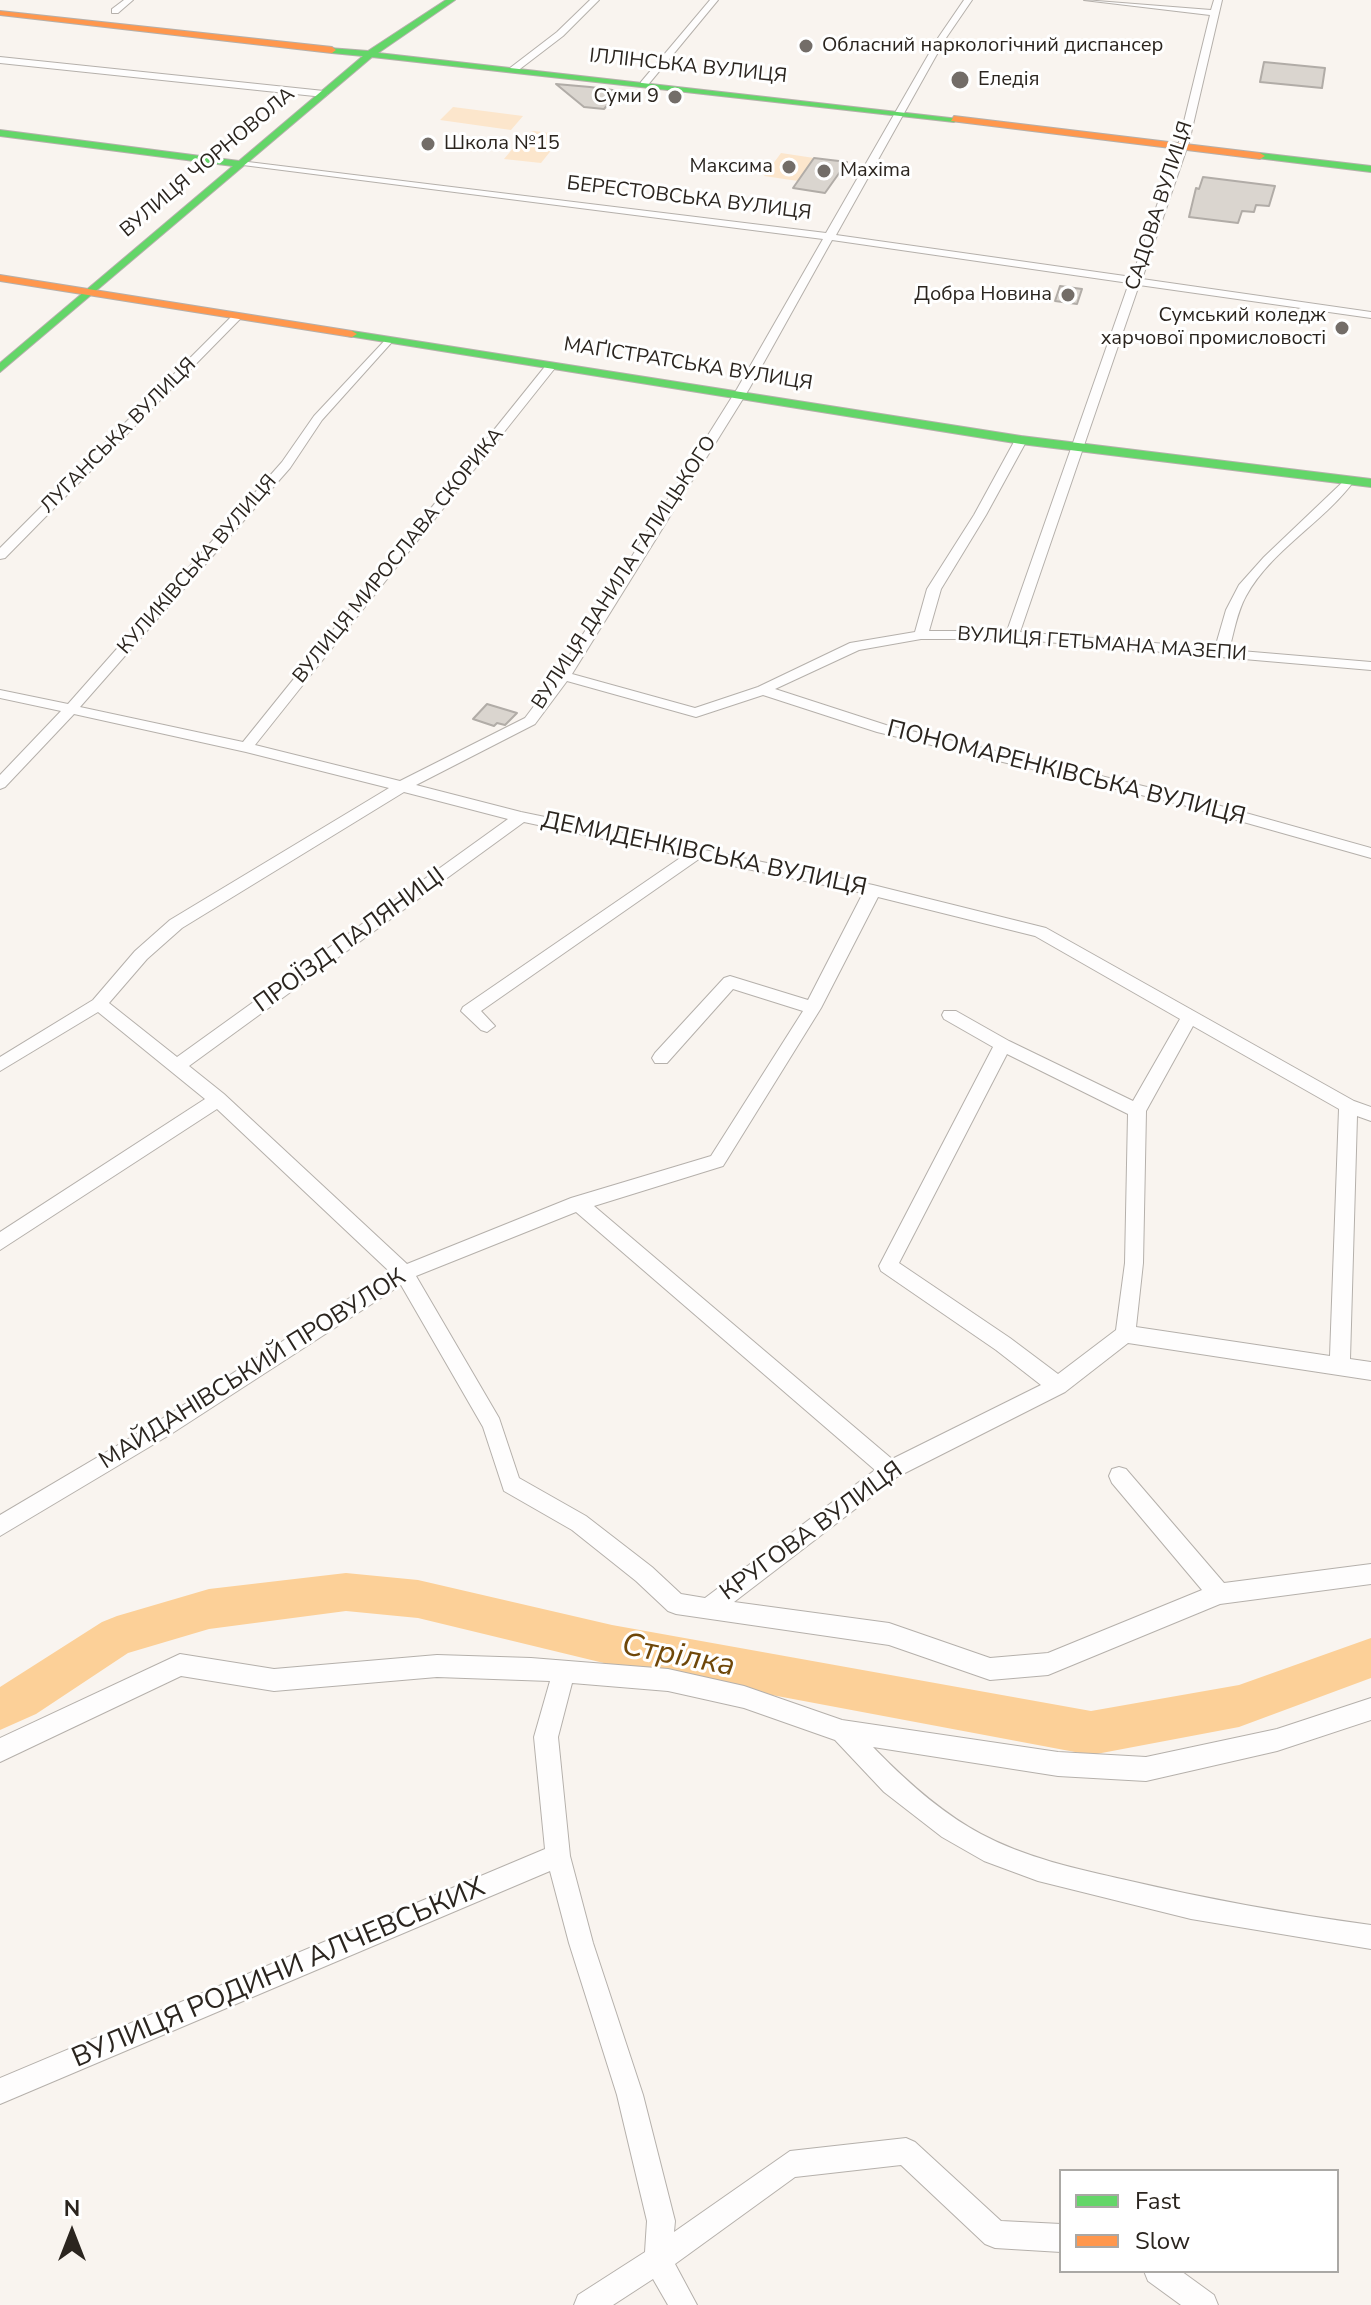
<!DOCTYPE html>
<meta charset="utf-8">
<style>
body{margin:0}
#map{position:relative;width:1371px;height:2305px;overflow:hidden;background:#f9f4ef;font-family:"Nunito Sans",sans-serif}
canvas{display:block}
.legend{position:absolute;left:1059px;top:2169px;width:280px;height:104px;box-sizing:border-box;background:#fff;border:2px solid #aaa8a5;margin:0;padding:10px 14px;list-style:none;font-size:24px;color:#2b251f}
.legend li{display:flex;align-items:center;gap:16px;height:40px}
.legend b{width:40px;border:2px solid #aaa8a5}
.north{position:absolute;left:32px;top:2193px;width:80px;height:80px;-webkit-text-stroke:6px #fff;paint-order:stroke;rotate:0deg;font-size:22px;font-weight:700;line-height:32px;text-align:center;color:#2b251f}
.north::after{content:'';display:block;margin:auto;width:28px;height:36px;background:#2b251f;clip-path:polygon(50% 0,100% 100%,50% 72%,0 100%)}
</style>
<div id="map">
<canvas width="1371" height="2305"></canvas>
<ul class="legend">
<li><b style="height:10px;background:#63d668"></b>Fast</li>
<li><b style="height:10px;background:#ff974d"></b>Slow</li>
</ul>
<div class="north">N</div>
</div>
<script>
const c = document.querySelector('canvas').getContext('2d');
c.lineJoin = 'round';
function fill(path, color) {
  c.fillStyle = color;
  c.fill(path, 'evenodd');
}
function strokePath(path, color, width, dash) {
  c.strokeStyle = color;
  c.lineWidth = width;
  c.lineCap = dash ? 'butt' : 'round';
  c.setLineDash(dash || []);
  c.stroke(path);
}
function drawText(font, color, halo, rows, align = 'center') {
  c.font = font + ' "Nunito Sans",sans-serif';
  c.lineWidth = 6;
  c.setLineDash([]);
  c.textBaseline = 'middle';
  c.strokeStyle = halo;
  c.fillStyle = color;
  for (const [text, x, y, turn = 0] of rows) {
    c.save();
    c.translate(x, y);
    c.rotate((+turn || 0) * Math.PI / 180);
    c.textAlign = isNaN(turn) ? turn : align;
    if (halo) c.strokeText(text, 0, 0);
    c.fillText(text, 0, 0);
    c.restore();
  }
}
fill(new Path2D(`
 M453,107L523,116L511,130L440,120Z
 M534,131L558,134L561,138L541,163L504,159L525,134Z
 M781,153L814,158L798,181L764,176Z`), '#fce6cc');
fill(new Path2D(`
 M346,1573L418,1580L612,1625L1091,1711L1239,1685L1371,1638V1678L1239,1727L1091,1755L612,1665L418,1618L346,1611L209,1629L128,1653L36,1714L0,1730V1687L102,1622L117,1616L209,1589Z`), '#fcd098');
const building = new Path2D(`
 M1264,62L1325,68L1322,88L1260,82Z
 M556,84L590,87L620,91L604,109L584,107Z
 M814,158L847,162L825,193L793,188Z
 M1203,177L1275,186L1269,206L1256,205L1254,212L1242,211L1238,223L1189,217L1196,188L1199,189Z
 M1060,286L1082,289L1077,304L1055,301Z
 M487,704L517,713L505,725L497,723L494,726L473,719Z`);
fill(building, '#dad5cf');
strokePath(building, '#b1aca7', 2);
const street = new Path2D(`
 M124,0H133L118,13H112V9Z
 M590,0H599L563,36L516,72H510V68L557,32Z
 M710,0H718L647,86H641V82Z
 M964,0H972L946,38L836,235L1132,277L1179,142L1210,15L1084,0L1211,10L1214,0H1222L1189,142L1142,279L1371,312V318L1139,285L1020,632L1215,648L1226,610L1239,585L1264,557L1348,477L1354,481C1323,523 1271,550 1246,596C1237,612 1234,632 1229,650L1371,662V670L1012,639H921L859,650L775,689L886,725L1185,796L1371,848V858L1183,805L877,732L763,695L696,717L567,681L535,724L416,785L521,812L873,885L1046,928L1354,1101L1371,1107V1121L1357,1116L1350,1359L1371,1362V1380L1128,1343L1065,1392L897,1477L734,1602L889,1623L990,1658L1048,1653L1202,1590L1112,1483L1109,1476L1112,1469L1119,1467L1126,1469L1224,1583L1371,1564V1584L1220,1604L1048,1675L990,1680L889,1645L676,1614L668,1611L636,1581L572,1530L504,1491L483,1427L401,1285L171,1434L0,1536V1515L157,1422L390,1272L217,1109L0,1250V1232L205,1099L98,1012L0,1071V1057L93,1000L135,951L170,920L389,788L246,752L74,714L5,787L0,789V775L61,711L0,698V690L68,704L282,462L314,416L388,337L394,340L392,342L322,420L290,468L80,707L243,742L547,364L551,363L557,366L555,368L255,745L400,781L525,718L558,674L737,389L823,239L235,164L240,161L826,233L938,38ZM832,240L1129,283L1007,631H929L941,589L986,515L1027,440L1021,436L1015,440L974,515L927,589L915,632L850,643L758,687L695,708L572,674L749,389ZM404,792L508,819L177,1057L109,1003L147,959L182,928ZM524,822L683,856L463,1007L461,1011L481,1030L487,1032L495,1026L481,1011L699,859L863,893L808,1000L730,976L724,978L655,1053L652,1058L655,1063H667L733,989L803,1011L711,1156L571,1198L407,1264L224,1094L189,1066ZM878,897L1035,936L1180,1019L1133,1101L1009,1041L956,1011H944L942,1015L944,1019L993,1047L879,1266L881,1271L996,1350L1041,1385L892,1459L594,1206L723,1166L821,1008ZM1193,1026L1339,1109L1330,1356L1136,1327L1143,1263L1146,1111ZM1007,1054L1128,1114L1125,1263L1116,1330L1058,1374L1010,1338L899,1263ZM576,1212L875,1470L705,1598L681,1594L652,1567L586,1516L519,1478L499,1418L416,1276Z
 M0,57L324,91L328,94L324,97L0,63Z
 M234,314L243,316L5,558L0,559V548Z
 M180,1654L274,1669L437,1655L531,1658L668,1669L744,1686L842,1720L1058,1752L1146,1757L1277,1729L1371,1698V1720L1277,1751L1146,1781L1058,1776L873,1747C905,1780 940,1812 981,1834C1026,1858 1077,1869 1126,1880C1207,1899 1289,1914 1371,1925V1949L1191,1919L1038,1881L984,1861L942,1837L884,1792L835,1740L744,1708L668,1691L572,1683L558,1737L570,1856L593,1943L643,2095L675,2221L674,2232L790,2151L906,2138L915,2142L1001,2221L1061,2224V2252L995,2248L985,2244L901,2165L795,2177L675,2264L697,2305H668L653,2279L613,2305H574L578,2295L645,2252L647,2221L617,2095L569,1943L550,1871L0,2104V2078L545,1849L534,1737L550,1681L437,1677L274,1691L181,1676L0,1762V1738Z
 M1144,2271H1181L1214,2295L1218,2305H1181L1148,2281Z`);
const fast = new Path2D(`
 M446,0H455L378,53L959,119L954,122L372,57L0,372V363L233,166L0,136V130L239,161L363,56L332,53L329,48L368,51Z
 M1260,153L1371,166V172L1257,158V154Z
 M352,331L1021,436L1371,479V487L1021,444L348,336V332Z`);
const slow = new Path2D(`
 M0,11L332,47L336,50L332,53L0,15Z
 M954,116L1260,153L1265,156L1260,159L951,121Z
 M0,275L352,331L357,334L352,337L0,281Z`);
strokePath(street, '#b5b0ab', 2);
strokePath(fast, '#b5b0ab', 2);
strokePath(slow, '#b5b0ab', 2);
fill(street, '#fefdfd');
fill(fast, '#63d668');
fill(slow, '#ff974d');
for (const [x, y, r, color] of [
 [806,46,8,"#736d68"],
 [960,80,10,"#736d68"],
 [675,97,8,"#736d68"],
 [428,144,8,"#736d68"],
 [789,167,8,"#736d68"],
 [824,171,8,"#736d68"],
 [1068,295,8,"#736d68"],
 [1342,328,8,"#736d68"]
]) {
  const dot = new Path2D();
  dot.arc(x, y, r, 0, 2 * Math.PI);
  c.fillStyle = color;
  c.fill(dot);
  strokePath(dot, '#fff', 3);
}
drawText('20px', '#2b251f', '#fff', [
 ["Обласний наркологічний диспансер",822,46],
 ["Еледія",978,80],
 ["Суми 9",659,97,"right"],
 ["Школа №15",444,144],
 ["Максима",773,167,"right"],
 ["Maxima",840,171],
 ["Добра Новина",1052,295,"right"],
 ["Сумський коледж",1326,316,"right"],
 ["харчової промисловості",1326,339,"right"]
], 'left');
drawText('20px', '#2b251f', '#fff', [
 ["ІЛЛІНСЬКА ВУЛИЦЯ",688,67,6],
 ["ВУЛИЦЯ ЧОРНОВОЛА",208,163,-40],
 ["БЕРЕСТОВСЬКА ВУЛИЦЯ",689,199,7],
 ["САДОВА ВУЛИЦЯ",1160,206,-72],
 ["МАҐІСТРАТСЬКА ВУЛИЦЯ",688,365,9],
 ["ЛУГАНСЬКА ВУЛИЦЯ",119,436,-45],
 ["ВУЛИЦЯ МИРОСЛАВА СКОРИКА",399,556,-51],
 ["КУЛИКІВСЬКА ВУЛИЦЯ",198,565,-49],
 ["ВУЛИЦЯ ДАНИЛА ГАЛИЦЬКОГО",625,573,-57],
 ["ВУЛИЦЯ ГЕТЬМАНА МАЗЕПИ",1102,645,4]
]);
drawText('24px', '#2b251f', '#fff', [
 ["ПОНОМАРЕНКІВСЬКА ВУЛИЦЯ",1066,774,14],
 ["ДЕМИДЕНКІВСЬКА ВУЛИЦЯ",704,855,12],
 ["ПРОЇЗД ПАЛЯНИЦІ",350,941,-36],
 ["МАЙДАНІВСЬКИЙ ПРОВУЛОК",253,1370,-32],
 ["КРУГОВА ВУЛИЦЯ",812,1532,-36]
]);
drawText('28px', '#2b251f', '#fff', [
 ["ВУЛИЦЯ РОДИНИ АЛЧЕВСЬКИХ",279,1974,-23]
]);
drawText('italic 32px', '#6f4709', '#fff', [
 ["Стрілка",678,1657,11]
]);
</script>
